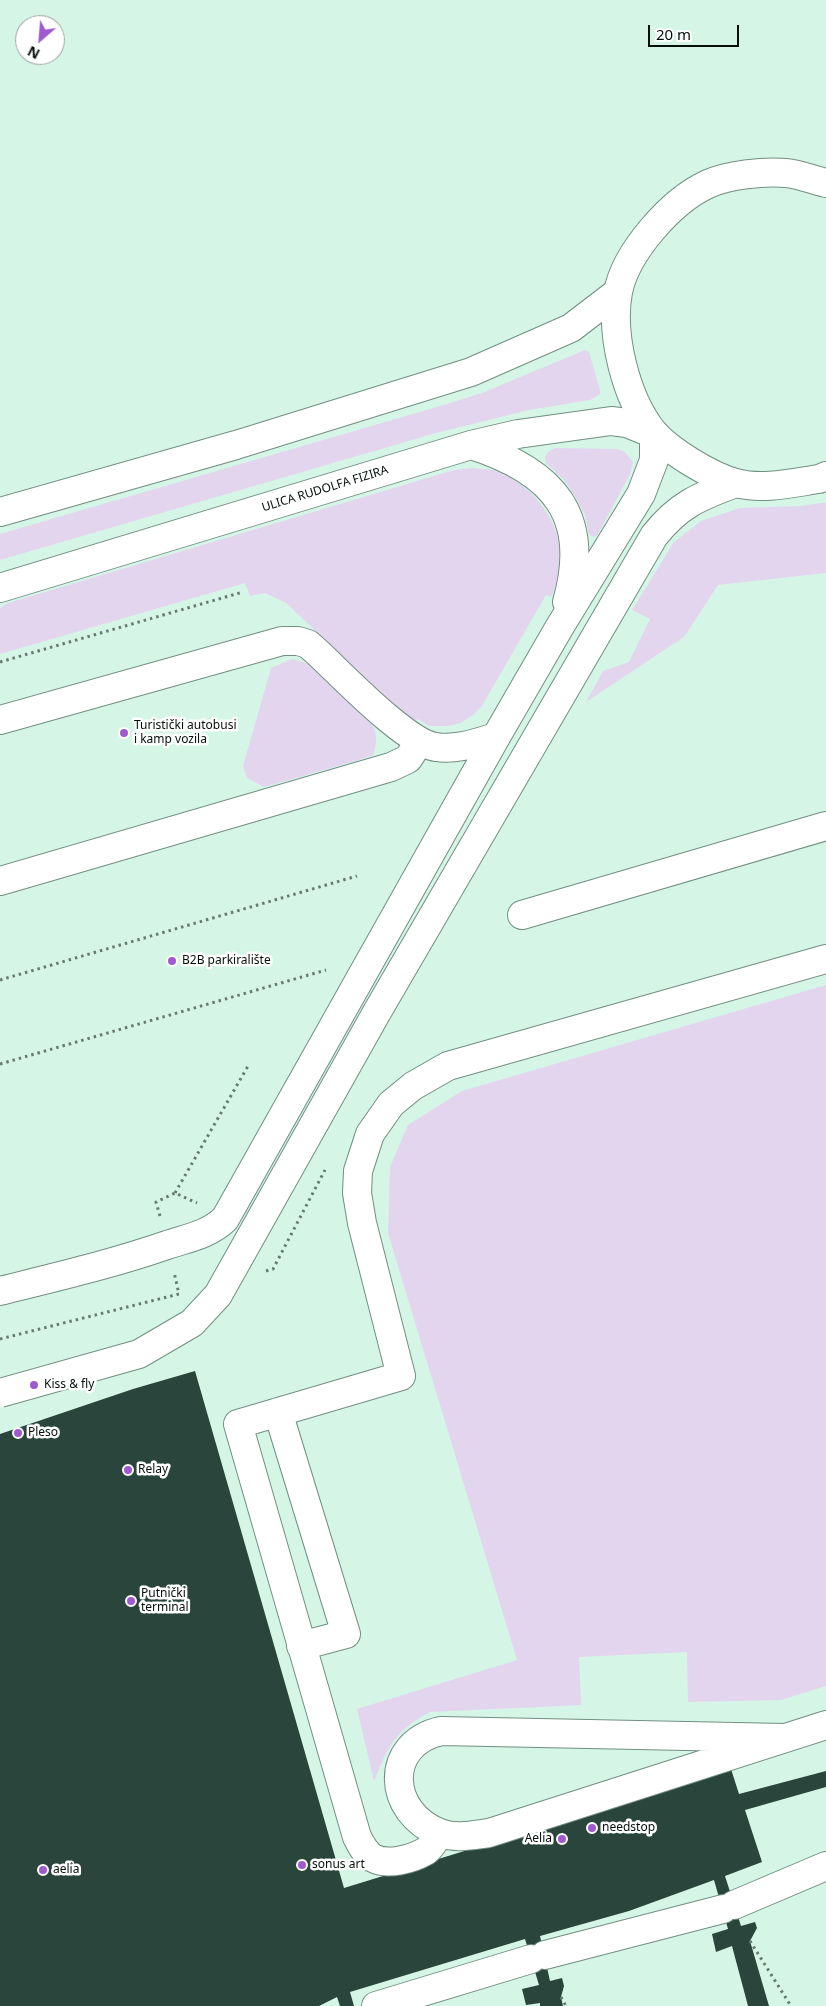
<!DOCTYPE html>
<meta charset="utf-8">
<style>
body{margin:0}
#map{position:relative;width:826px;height:2006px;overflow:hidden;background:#d5f5e7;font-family:"Noto Sans",sans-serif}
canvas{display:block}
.north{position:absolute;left:15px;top:15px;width:50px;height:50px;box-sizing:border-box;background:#fff;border:1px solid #9b9f9d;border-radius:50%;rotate:207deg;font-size:14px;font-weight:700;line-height:20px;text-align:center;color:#050f0a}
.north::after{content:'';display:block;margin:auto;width:18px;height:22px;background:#a05acf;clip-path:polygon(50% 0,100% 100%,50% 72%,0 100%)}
.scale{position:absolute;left:648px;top:25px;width:91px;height:22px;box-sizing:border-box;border:2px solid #050f0a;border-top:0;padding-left:6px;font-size:15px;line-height:18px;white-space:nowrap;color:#050f0a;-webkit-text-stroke:4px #fff;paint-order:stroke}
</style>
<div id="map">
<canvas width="826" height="2006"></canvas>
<div class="north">N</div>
<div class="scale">20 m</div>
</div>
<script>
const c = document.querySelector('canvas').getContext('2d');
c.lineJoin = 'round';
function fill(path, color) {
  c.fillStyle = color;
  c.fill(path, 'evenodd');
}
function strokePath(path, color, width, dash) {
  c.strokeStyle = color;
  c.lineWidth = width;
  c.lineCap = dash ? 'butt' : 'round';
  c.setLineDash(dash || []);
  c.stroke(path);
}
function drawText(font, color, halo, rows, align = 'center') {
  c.font = font + ' "Noto Sans",sans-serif';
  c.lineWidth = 5;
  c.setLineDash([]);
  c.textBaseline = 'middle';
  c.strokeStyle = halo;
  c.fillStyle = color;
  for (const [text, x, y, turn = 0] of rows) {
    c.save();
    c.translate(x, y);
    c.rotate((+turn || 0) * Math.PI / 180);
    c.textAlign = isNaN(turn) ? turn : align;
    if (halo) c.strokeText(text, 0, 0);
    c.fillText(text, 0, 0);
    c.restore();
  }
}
fill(new Path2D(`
 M585,350L589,352L600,390V394L590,400L529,410L436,433L0,560V534L447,404L482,393Z
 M555,448L617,449L625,452L633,462L630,474L597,536L593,537L589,534L585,515L575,496L564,480L546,463L545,457L548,452Z
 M473,468C480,469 489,469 496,470C505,473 515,481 523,486C549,507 567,541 559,575C557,583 554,590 551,597L546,595L482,706L474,714L461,723L448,726H429L418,719L413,723L286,603L265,593L250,596L245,583L0,654V608L8,603L454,470Z
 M821,503H826V573L718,585L684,637L586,702L603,671L629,662L650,619L632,610L674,542L701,521L740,508L800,506Z
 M292,659L309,664L371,722C377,734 378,742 373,755L359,760L264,787L247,778L243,766L271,668Z
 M826,985V1686L781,1700L688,1702L687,1652L579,1657L581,1705L430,1712C396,1730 388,1746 374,1781L357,1709L517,1660L388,1233L390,1167L408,1125L462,1091Z`), '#e4d5ef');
fill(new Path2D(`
 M195,1371L344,1888L731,1769L739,1794L826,1771V1787L745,1810L762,1862L725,1876L741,1926L755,1922L757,1928L750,1941L769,2006H748L732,1946L716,1952L712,1934L728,1929L714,1880L629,1911L540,1936L550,1981L562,1978L564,1986L561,1997L563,2006H540V2003L526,2005L522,1989L539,1985L525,1939L350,1992L354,2006H340L337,1997L319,2006H0V1434L133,1389Z`), '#2a453b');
const minor = new Path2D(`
 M826,183C813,180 799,174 786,173C763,171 728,175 708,184C671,201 626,252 618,292C610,335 626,398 653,432C669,451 712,477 736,483C762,490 792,483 819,479L826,476
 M471,445C553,471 592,515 567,602
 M0,512L236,445L471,372L571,328L618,292
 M0,588L471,445L518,434L611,421L627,423L654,434
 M0,720L282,641H298L308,644L317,652C341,674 407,744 436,747C457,750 476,743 496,737
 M0,881L391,767L408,759L419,742
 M522,915L826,826
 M377,1012L654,536C678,505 700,496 736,483
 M0,1291C56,1277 112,1264 167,1245C188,1238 208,1235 225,1219L496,737L559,628L641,494L654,460V434
 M278,1412L346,1634L301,1646
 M785,1738L441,1731C383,1744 387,1813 440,1833C456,1839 473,1835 489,1833L826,1725
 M440,1833C436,1838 431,1848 426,1851C412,1859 388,1866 373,1858C365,1853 361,1845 357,1837L238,1424L401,1376L362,1223L357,1193L358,1171L370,1134L391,1104L413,1086L448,1066L826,959
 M734,1905L826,1866
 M545,1955L723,1909
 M376,2006L531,1959`);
strokePath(minor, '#718f82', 30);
strokePath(new Path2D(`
 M0,662L243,592
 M0,980L357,876
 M0,1064L326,970
 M175,1193L248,1066
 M160,1216L156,1202L175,1193L197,1203
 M266,1271L273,1269L325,1170
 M0,1339L179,1294L174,1272
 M750,1941L791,2006
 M561,1997L566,2006`), '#677b72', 3, [2.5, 4]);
strokePath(minor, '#fff', 28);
const minorBridge = new Path2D(`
 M0,1393L139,1354L192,1323L218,1295L377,1012`);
strokePath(minorBridge, '#718f82', 30, []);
strokePath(minorBridge, '#fff', 28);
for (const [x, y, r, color] of [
 [124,733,5,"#a05acf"],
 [172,961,5,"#a05acf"],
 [34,1385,5,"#a05acf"],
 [18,1433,5,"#a05acf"],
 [128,1470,5,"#a05acf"],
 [131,1601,5,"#a05acf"],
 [592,1828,5,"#a05acf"],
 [562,1839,5,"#a05acf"],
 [302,1865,5,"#a05acf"],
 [43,1870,5,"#a05acf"]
]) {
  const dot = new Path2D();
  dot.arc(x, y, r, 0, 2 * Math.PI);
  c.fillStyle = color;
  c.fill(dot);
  strokePath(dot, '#fff', 2);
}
drawText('12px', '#050f0a', '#fff', [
 ["ULICA RUDOLFA FIZIRA",325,489,-17]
]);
drawText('12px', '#050f0a', '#fff', [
 ["Turistički autobusi",134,726],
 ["i kamp vozila",134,740],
 ["B2B parkiralište",182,961],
 ["Kiss & fly",44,1385],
 ["Pleso",28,1433],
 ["Relay",138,1470],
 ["Putnički",141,1594],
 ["terminal",141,1608],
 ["needstop",602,1828],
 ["Aelia",552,1839,"right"],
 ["sonus art",312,1865],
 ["aelia",53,1870]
], 'left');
</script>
